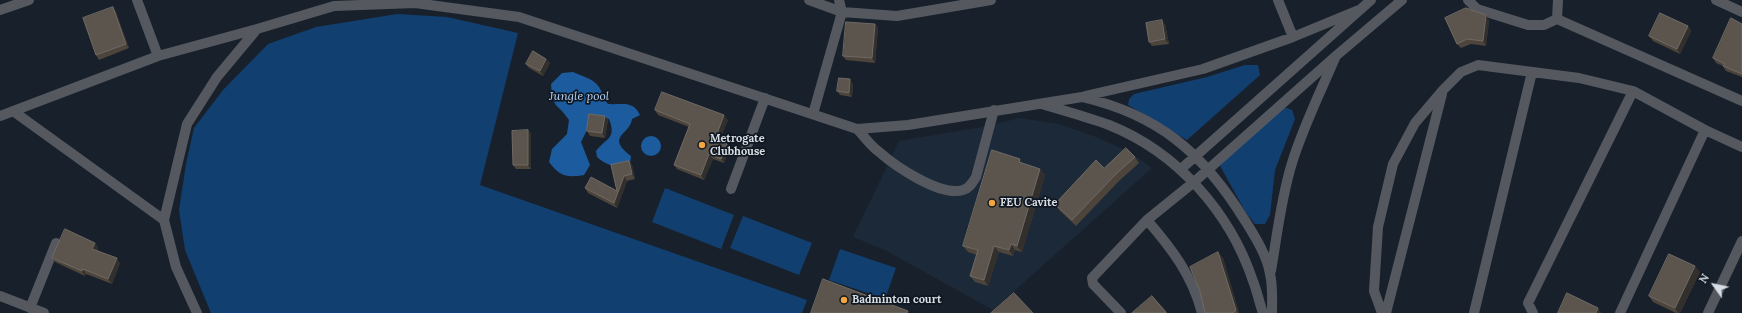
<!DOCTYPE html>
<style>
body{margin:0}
#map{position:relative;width:1742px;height:313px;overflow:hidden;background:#18212b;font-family:Lora,serif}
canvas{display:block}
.north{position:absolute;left:1694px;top:265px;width:40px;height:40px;-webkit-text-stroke:3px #0f1721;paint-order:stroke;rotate:303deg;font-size:11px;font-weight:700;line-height:16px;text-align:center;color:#d7dde4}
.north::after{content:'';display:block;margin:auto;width:14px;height:18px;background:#d7dde4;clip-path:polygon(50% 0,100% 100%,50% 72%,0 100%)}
</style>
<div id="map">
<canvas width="1742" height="313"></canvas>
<div class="north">N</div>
</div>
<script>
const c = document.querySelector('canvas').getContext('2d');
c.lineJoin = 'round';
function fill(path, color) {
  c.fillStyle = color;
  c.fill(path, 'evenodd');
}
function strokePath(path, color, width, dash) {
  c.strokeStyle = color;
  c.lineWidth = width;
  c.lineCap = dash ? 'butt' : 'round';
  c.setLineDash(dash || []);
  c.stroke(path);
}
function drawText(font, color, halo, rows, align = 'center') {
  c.font = font + ' Lora,serif';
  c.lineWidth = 3.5;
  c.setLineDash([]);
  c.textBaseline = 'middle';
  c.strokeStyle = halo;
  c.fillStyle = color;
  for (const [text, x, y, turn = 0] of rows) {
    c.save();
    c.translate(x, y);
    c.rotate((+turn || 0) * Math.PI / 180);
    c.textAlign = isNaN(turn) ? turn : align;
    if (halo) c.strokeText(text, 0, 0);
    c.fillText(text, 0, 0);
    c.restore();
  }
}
fill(new Path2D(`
 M1020,118L1059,124L1099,138L1131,153L1152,168L993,310L885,250L853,237L899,141L977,128Z`), '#1c2938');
fill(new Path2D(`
 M397,14L447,17L518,33L480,185L807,300L802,313H211L185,250L179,210L186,164L194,128L223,90L268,44L316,27Z
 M1245,65H1258L1260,75L1187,140L1128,105L1129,99L1134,94L1207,77Z
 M1284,107L1292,110L1295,119L1275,170L1270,215L1265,224H1255L1245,211L1219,164Z
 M665,188L734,215L721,249L652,222Z
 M743,216L812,243L799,275L730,248Z
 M840,249L896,268L885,299L829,280Z`), '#113f70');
fill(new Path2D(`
 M573,72C582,76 594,79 599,87C603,93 603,99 608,104C622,105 633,100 640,115L632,119C630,135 605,136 631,156L630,164C616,167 608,167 597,157L596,151C606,138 617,139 609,119L590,116L587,130L581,142L590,165L584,175C567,178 559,176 549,162L552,149L567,134L569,120C557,102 553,111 551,84L562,73Z
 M641 146a10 10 0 1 1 20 0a10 10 0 1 1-20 0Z`), '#1c5b9e');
strokePath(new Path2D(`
 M137,0L158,56
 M809,0L842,12L897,16L991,0
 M1278,0L1293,37
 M1468,0L1477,9L1528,25H1544L1557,19
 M1716,0L1742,12
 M0,10L29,0
 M1557,19L1742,101
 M1557,19L1558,0
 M1085,96L1203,69L1293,37L1361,9
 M1042,104C1064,111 1087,117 1109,125C1177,152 1230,212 1253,281C1257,291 1259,302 1263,313
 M13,111L164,220
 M813,114L842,12L839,0
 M0,116L158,56L257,29
 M857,129C864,136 870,145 878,151C895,166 940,197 963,190C970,188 972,183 976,177L994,110
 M1181,169L1371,0
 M731,189L765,98
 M1147,220C1172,249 1192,275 1202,313
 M1271,271C1277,236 1281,198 1292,163C1303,127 1320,93 1335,58
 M0,296L44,313
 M30,308L56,243
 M197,313L176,267L164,220L187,124L217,77L257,29L334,6L415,3L519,17L857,129L908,125L1082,97C1159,115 1203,153 1244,219C1254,235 1267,255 1270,274C1273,286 1272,300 1272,313
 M1121,313L1093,284L1092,278L1147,220L1194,182L1337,55L1402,0
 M1382,313L1374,291L1378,227L1393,164L1415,123L1443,90L1461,72L1478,65L1579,78L1633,91L1705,130L1742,147
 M1386,313L1442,94
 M1474,313L1532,72
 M1533,313L1528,303L1633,91
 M1620,313L1705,130
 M1708,313L1742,241`), '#55595f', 10);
fill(new Path2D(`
 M113,7L116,12L129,48L99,60L96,55Z
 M1489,20L1486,46L1471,44L1461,48L1457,44Z
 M875,24L878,28L875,63L846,60L843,56Z
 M1165,24L1169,44L1152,46L1149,42Z
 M1742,24V77L1726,71L1723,66L1716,63L1713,58Z
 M1688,26L1691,31L1680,54L1653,41L1649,36Z
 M546,59L550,63L543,76L529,68L526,64Z
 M853,84L852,97L840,95L837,91Z
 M655,110L728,120L719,141L727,144L730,148L724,163L713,159L704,180L677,169L674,165L689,127L658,115Z
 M608,120L605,138L590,136L587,131Z
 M528,130L531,134V169H516L513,165Z
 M1135,157L1139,163L1119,181L1076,226L1059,210L1055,204L1104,168Z
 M629,161L632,165L635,179L627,181L617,208L588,193L585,188L617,191Z
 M1024,164L1040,169L1045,175L1022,252L1015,250L1013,256L999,252L988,286L975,282L970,276L977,255L968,252L963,246Z
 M98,247L97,250L120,263L112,284L86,274L85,276L55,262L52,258Z
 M1218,252L1223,258L1239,313H1205Z
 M1700,272L1680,313H1676L1653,302L1649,296Z`), '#4d443b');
fill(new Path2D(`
 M113,7L116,12L129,48L126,44Z
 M1486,15L1489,20L1486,46L1483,41Z
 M1162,20L1165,24L1169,44L1165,39Z
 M875,24L878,28L875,63L872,58Z
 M1688,26L1691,31L1680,54L1677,49Z
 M546,59L550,63L543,76L540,71Z
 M850,79L853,84L852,97L849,93Z
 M724,115L728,120L718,144L715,139Z
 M605,116L608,120L605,138L602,133Z
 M528,130L531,134V169L528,165Z
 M727,144L730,148L724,163L721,159Z
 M709,154L713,159L704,180L701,175Z
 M1020,159L1024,165L1019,162Z
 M629,161L632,165L635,179L632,174Z
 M1040,169L1045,175L1022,252L1017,246Z
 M624,176L627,181L617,208L614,203Z
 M95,243L98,247L95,253L92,249Z
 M1011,244L1015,250L1013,256L1009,250Z
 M994,246L999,252L988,286L984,280Z
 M1218,252L1223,258L1239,313H1238L1236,310Z
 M117,258L120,263L112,284L108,279Z
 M1695,266L1700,272L1680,313H1678L1675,308Z
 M83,269L86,274L85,276L82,271Z
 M1598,308L1601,312V313H1596Z`), '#322f2d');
const building = new Path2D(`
 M113,7L126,44L96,55L83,18Z
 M1466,8L1486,15L1483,41L1467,39L1457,44L1445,18Z
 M1660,13L1688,26L1677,49L1649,36Z
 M1731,18L1742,24V74L1723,66L1725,64L1713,58Z
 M1162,20L1165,39L1149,42L1146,23Z
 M846,22L875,24L872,58L843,56Z
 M533,51L546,59L540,71L526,64Z
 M839,78L850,79L849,93L837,91Z
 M662,92L724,115L715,139L727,144L721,159L709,154L701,175L674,165L690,124L655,110Z
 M589,114L605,116L602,133L587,131Z
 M528,130V165H513L512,131Z
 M1126,148L1135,157L1115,175L1072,220L1055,204L1096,160L1104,168Z
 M992,150L1020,159L1019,162L1040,169L1017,246L1011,244L1009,250L994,246L984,280L970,276L978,250L963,246Z
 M629,161L632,174L624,176L614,203L585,188L591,177L617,191L611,165Z
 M65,229L95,243L92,249L117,258L108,279L83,269L82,271L52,258Z
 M1218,252L1236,310L1233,313H1205L1200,291L1190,267Z
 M1669,254L1695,266L1675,308L1649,296Z
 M823,279L908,311L907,313H811Z
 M1014,293L1033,313H991Z
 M1567,293L1598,308L1596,313H1558Z
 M1152,296L1166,312V313H1132Z`);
fill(building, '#5c554d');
strokePath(building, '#6f6a65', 1);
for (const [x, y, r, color] of [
 [702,145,4,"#f1a63f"],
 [992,203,4,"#f1a63f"],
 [844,300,4,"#f1a63f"]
]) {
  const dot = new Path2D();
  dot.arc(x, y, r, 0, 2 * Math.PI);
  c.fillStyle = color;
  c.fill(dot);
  strokePath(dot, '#0f1721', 1.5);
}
drawText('bold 11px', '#d7dde4', '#0f1721', [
 ["Metrogate",710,139],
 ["Clubhouse",710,152],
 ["FEU Cavite",1000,203],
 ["Badminton court",852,300]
], 'left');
drawText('italic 12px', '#b2d1f6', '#0f1721', [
 ["Jungle pool",579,97]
]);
</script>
